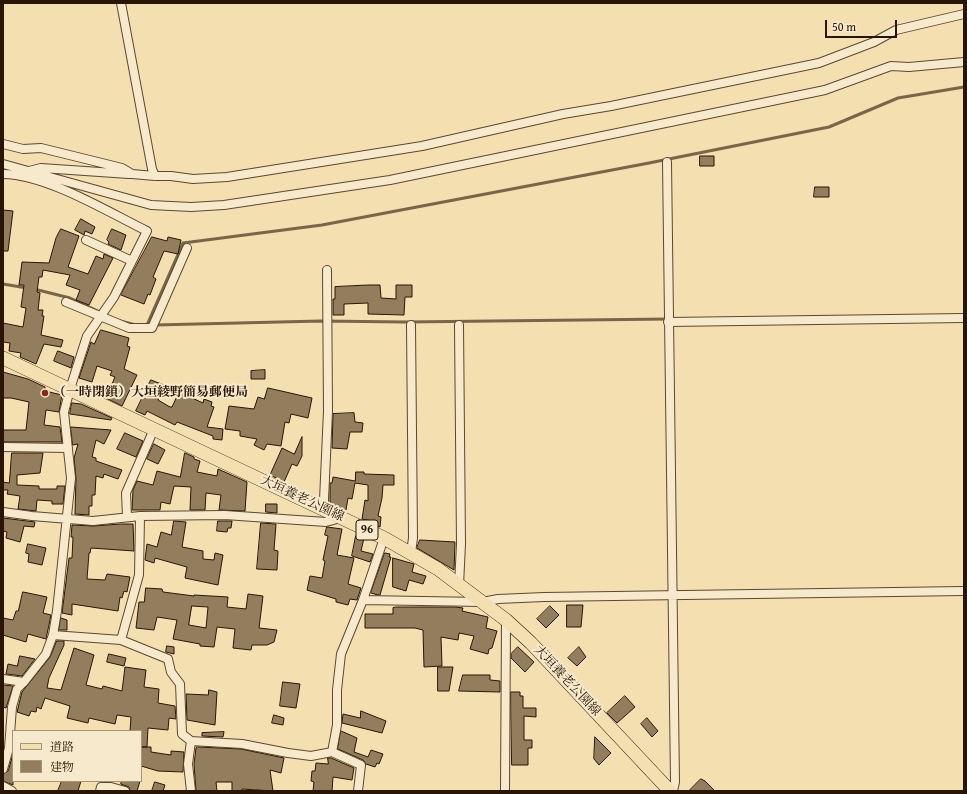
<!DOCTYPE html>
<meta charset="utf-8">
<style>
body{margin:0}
#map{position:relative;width:967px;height:794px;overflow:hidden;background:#f3dfb0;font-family:"Gentium Book Plus","Noto Serif JP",serif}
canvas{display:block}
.frame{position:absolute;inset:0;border:4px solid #291504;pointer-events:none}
.legend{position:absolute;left:12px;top:730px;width:130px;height:52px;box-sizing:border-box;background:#f7eacc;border:1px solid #a5957c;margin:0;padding:5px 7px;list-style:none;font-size:12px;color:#291504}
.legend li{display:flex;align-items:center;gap:8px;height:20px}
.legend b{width:20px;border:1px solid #a5957c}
.scale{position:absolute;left:825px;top:20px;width:72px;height:18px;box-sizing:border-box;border:2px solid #291504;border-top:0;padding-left:5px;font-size:12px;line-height:14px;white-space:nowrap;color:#291504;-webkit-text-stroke:3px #f7eacc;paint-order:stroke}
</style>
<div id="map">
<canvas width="967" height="794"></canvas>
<div class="frame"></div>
<ul class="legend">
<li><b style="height:5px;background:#f3dfb0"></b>道路</li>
<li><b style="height:11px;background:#927e5d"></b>建物</li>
</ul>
<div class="scale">50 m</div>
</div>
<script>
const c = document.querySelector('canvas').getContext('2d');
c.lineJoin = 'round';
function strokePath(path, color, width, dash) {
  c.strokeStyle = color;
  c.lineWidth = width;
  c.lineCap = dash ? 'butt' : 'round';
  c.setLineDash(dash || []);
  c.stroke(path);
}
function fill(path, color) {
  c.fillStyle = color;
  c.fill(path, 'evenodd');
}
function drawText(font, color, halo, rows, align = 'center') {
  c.font = font + ' "Gentium Book Plus","Noto Serif JP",serif';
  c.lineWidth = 4;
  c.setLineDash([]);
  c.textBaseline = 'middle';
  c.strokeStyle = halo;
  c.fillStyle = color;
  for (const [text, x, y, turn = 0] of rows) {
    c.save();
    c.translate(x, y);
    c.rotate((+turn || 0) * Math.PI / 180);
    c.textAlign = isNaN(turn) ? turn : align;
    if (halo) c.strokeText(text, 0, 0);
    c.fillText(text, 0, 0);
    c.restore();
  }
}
strokePath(new Path2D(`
 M3,284L27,288
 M34,289L70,298L102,313
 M120,321L136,325
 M144,325H147L183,243L322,225L649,163L829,127L898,98L964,87
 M155,325L321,321L405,322L669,319`), '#796548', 3);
const building = new Path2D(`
 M700,156H714V166H700Z
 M815,187H829V197H814Z
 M3,210L13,211L8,251H3Z
 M81,219L95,227L92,234L85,231L84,235L75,230Z
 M61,229L79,236L68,267L88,274L96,256L103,259L104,254L113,258L89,305L76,300L80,290L66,285L70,275L43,270L42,277H39L37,292L40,293L38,310H43L42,316H44L41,335L63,340L61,347L44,344L36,364L20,357L21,353L9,351L10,343L3,342V323L23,327L26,308L21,307L24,285H19L22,262L49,263L56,238Z
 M112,229L126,235L121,250L108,244L109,242L107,240Z
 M152,237L167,241L168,237L181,240L178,254L164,251L153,277L156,279L150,295L148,294L144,304L121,295Z
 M368,285H380L381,298L396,299V285H412V297H405L404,315L368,314V303L344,304V315H333V299H335V287Z
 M101,330L129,338L127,346L130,347L124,369L137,375L122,406L106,398L115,377L110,375L112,371L97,366L92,382L79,378L91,342L94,344Z
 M58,351L74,357L71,368L54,361Z
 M265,370V379H251V371Z
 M3,372L28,379L45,387V391L62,395L59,412L46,410L44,425L60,427L62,442H3V430H26L29,402L11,398H3Z
 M151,380L164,385L158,400L170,407H172L179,392L203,403L204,399L212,402L211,406L214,407L207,427L223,429L222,440L213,439V436L177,422L175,425L147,411L145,415L136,411Z
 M268,388L312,398L308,418L291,414L289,423L285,422L281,446L267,444L264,450L254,445L257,439L240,436V431L225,429L229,406L254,409L258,397L264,399Z
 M72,403L81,404L112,418L111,420L70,414Z
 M354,413L355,422L363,423L362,432H350L347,449L332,448L333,414Z
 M71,427L111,430L104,444L96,440L92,457L96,458V461L122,470L118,479L104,474L103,478L96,476L95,495H92V506H89V515L75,514L76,478L74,458L78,444L73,445Z
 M125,433L143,441L136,457L117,449Z
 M302,437V456L297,466L292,464L284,482L270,475L282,448L294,454Z
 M154,444L165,450L158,464L147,459Z
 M12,453H43L40,473L17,475V485L39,486V489H57V486H65L63,504H52V501L37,500L36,511L18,509L20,496L7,494L8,490H3V482L9,483Z
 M185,453L194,457V459L200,461L197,472L217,476L218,469L247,482L245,511L219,510L221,495L206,493L205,510H190L191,487L174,486L170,504L161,502L160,510H132L133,490L137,481L153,485L157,471L180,477Z
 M356,472H364V474L394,475V485H383L382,498L378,516L381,517L380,527L371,523L372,521L362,519L365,500L368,501V485L355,483L352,499L348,498L346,510L330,504V483H332L333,477L355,481Z
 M266,504H277V513L266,512Z
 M3,518L35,522L34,527L24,526L20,542L6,538L7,532L3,531Z
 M174,521L186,522L182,547L203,551V559L214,560L215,553L223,555L218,585L185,578L187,567L155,558L154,563L145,560L147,544L157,547L161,532L171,535Z
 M218,521H232L231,528H228L227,532L217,531Z
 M261,523L276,524L274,550L278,551L277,570L257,569Z
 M121,524H133L134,551L91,548L90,553H89L87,579L105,580L107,574L130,577L127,592L124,591L122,598L120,597L118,611L72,604V615L62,613L69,558H72L73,537H71L72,525L93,526Z
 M327,527L342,529L337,555L354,558L348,584L361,588L357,600L350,599L348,605L336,602V599L307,590L310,576L322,578L325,561L323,560L328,536L325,535Z
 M356,536L364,538L361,551L373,554L370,562L352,556Z
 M420,540L455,542L454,570L417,548Z
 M28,544L46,548L42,565L28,562L29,554L26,553Z
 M385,553L390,554L389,557H391L380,595H378L371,593Z
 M393,558L414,564L412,572L426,576L423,584L409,580L406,591L393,587Z
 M146,588L162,589L163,592L194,596V595L228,597L227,607L246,609L248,594L263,596L259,628L277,630L274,642L267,645H252L251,650L233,648L235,629L217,627L214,647L200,646V644L173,639L177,620L157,617L154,630L136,628L139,602H144ZM192,606L208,607L206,628L189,625Z
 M23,592L47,597L43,613L51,615L46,639L28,634L26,642L3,635V618L13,620L16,611H18Z
 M567,605H583L581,627H567Z
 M550,606L559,615L546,628L537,619Z
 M396,607H455L463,608L462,611L488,617L486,628L497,631L492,648L489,649L488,654L470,649L474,636L459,633L458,640L441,637L442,666L424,667L423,630L415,628H365V614H393V608Z
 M61,618L67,620V630H59Z
 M57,641H64V645L49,678L47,688L61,690L74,648L94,655L86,685L102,689L103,686L122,691L125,667L146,670L144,687L159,689L158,703L175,706L176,719L169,718L168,730L148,728L147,747H141V731H130L131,717L117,715L115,724L89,718L88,723L67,718L70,706L45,698L41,709L37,707L36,712L31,711L29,716L17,712L22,692L50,657Z
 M167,646L174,647V654L166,652Z
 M518,647L534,662L525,672L511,658V654Z
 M579,647L586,657L577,666L568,658Z
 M109,654L126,658L124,666L107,662Z
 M20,656L35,659L22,676L6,674L8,664L17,666Z
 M438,667H453L449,691H438Z
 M463,675H490V680L500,681V692L459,691Z
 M283,682L300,684L296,708L280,706Z
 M3,685L13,686L6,708L3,707Z
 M209,690L217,692L215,725L187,720L186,694L208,695Z
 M511,692H520V696H523V708H536V717L524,716V740H532V748H528V765H512Z
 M625,696L635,707L617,723L607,713Z
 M361,711L386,721L382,733L342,723L343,714L360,718Z
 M274,715L284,718L283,725L272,723Z
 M647,718L658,731L652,737L641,724Z
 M341,731L357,738L354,752L368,757L371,750L383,754L379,764L377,763L375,767L366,764L363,760L338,749Z
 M224,732L223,737L202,736V733Z
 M595,737L611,753L599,765L594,759Z
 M141,747H151V752L171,755V751L184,752L183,772L158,771L141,766Z
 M198,747L241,749L284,758L281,773L270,770L273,791L242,789V791H232V782H216L217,791H196L194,764L196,748Z
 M13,754V785L3,781V774L8,771Z
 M328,758H331L354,768L352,780L333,777L332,791H313L314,782L311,781L312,771H315L316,763L328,764Z
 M701,779L705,781L715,791H689Z
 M62,781H81L78,791H58Z
 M122,781H140L137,791H130L129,787L121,784Z
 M155,782L165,785L163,791H152Z`);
fill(building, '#927e5d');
strokePath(building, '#291504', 1);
const street = new Path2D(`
 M121,3L152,169L155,176
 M3,144L23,149L41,148L122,168L132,174L155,176H171L193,179L227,177L422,146L563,114L611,106L819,63L874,42L896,30L964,14
 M667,162L675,782L673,791
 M3,164L151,205L191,207L224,205L390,180L825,90L891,66L909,67L964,62
 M29,171L41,168L129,174
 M3,174C48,175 106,211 147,231L114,297L87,336L70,389L64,412L71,478L57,611L53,635L46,654L24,682L17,689L12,707L9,748L3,769
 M86,240L132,261
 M66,302L129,328H152L187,248
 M668,322L964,318
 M459,325L461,544L459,585
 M3,447L68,448
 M323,508L324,500L328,411L327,270
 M3,512L32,516L93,521L140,516L225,515L326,522L341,518
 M127,517L126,493L154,429
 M411,553L413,538L411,325
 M363,600L482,602L498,599L544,597L964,591
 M53,635L121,640L168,659L171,672L180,684L182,734L191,741L242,744L288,753L311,756L332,752L361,765L358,791
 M121,640L139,575L140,516
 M3,679L24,682
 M332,752L337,725V690L341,654L363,600L384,538
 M3,786L12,791
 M100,791L101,787H111L125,791
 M191,791L188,764L191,741
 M505,791L506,620`);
const primary = new Path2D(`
 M3,358L384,538L438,569L506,620L531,643L670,791`);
strokePath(street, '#5c482f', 10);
strokePath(primary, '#291504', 14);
strokePath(street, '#f7eacc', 8);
strokePath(primary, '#f3dfb0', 13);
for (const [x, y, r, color] of [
 [45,393,4,"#8f2418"]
]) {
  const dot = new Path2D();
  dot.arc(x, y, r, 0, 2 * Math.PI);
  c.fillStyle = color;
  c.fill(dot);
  strokePath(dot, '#f7eacc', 1.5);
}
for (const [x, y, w] of [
 [367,530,22]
]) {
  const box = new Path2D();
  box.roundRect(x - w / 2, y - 10, w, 20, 3);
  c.fillStyle = '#f7eacc';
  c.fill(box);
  strokePath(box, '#291504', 1);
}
drawText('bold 12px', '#291504', null, [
 ["96",367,530]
]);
drawText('bold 13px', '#291504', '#f7eacc', [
 ["（一時閉鎖）大垣綾野簡易郵便局",53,393]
], 'left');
drawText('13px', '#291504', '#f7eacc', [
 ["大垣養老公園線",302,499,25],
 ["大垣養老公園線",567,681,47]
]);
</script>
